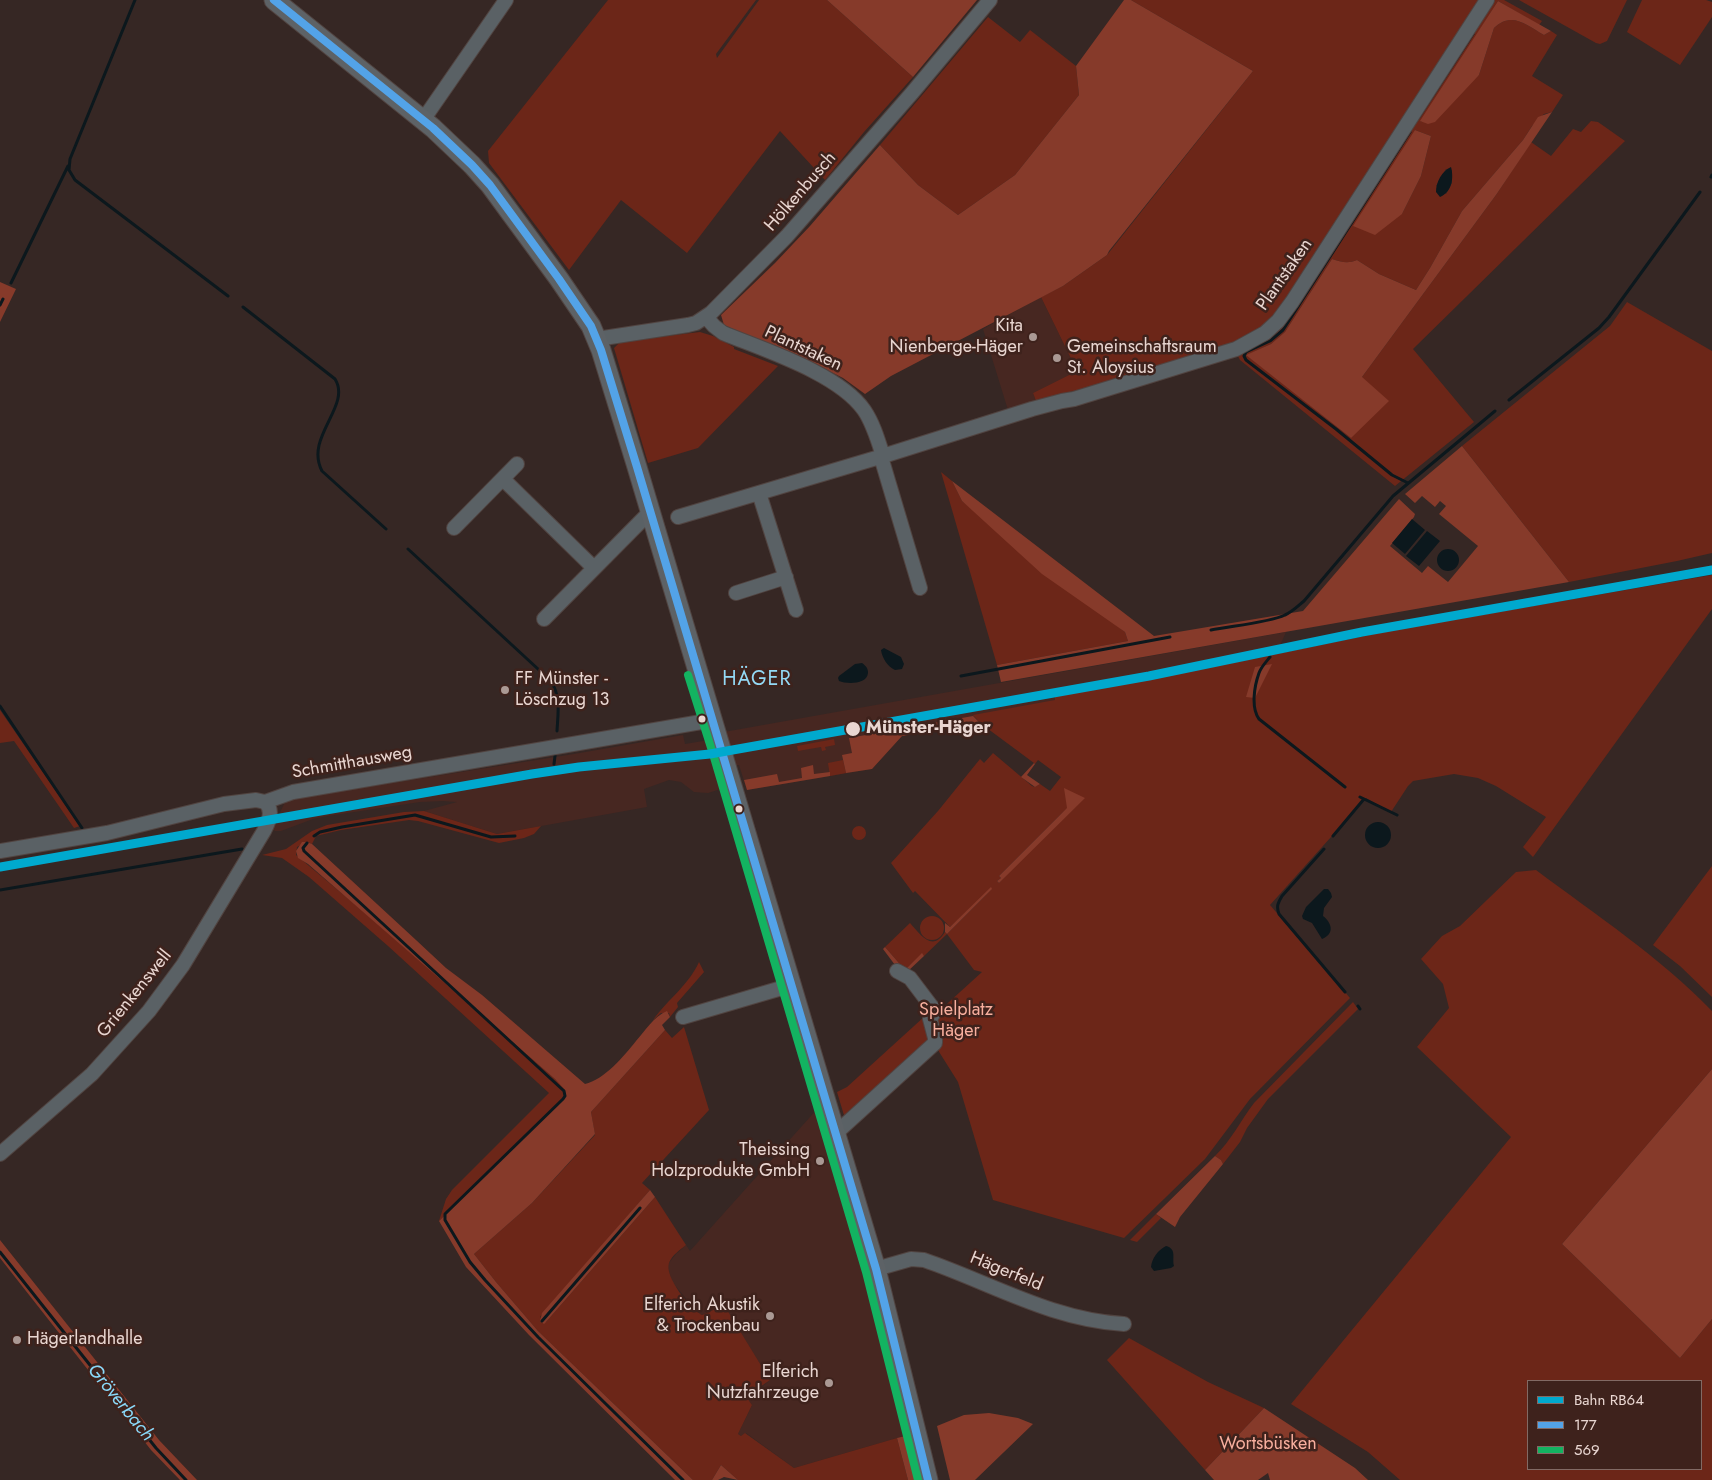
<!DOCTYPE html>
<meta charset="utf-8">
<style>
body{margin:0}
#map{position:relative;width:1712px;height:1480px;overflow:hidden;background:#362724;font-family:Jost,sans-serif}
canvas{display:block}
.legend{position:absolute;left:1527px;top:1380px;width:175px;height:90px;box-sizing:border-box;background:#3e221c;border:1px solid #826a64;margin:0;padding:6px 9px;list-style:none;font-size:15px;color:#e9d6d1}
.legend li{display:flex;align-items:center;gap:10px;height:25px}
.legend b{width:25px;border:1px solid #826a64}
</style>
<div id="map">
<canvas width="1712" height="1480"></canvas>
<ul class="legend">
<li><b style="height:6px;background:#00a9ce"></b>Bahn RB64</li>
<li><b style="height:6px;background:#53a3e8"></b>177</li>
<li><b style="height:6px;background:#13b361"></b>569</li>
</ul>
</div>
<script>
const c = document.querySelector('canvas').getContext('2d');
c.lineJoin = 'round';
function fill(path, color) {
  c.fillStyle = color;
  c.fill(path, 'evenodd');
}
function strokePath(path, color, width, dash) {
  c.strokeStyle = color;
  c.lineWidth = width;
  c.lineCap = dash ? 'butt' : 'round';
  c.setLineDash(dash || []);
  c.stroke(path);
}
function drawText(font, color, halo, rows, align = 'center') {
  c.font = font + ' Jost,sans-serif';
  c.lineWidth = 5;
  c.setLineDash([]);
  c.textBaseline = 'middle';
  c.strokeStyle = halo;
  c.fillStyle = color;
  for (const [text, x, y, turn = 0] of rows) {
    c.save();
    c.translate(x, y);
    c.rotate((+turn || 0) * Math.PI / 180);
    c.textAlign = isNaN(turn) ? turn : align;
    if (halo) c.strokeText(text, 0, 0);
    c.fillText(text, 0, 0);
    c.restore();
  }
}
fill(new Path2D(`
 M1041,297L1077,371L1033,393L1036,401L1008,410L983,329Z
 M1286,632L1272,664L975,717L980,723L902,736L872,769L747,790L739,765L718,769L724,788L708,793L694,792L681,782L669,780L644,789L647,807L497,834L424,811L457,802L443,801L420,802L328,816L313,819L281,831H275L272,829L286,800L574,754L683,735L685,744L709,740L707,735Z
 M819,1107L864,1261L911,1434L794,1468L746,1433L741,1436L738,1434L752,1405L747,1399L770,1380L723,1305L702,1315L699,1314L673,1283L668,1270V1264L676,1254L686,1245L690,1251Z`), '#472721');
fill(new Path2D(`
 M608,0H756L716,54L717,58L759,0H827L913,77L864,132L825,180L780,131L687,253L621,200L569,270L489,163L488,151Z
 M1131,0H1482L1282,309L1250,337L1156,369L1036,401L1033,393L1077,371L1041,297L1063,286L1107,255L1253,71Z
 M1494,0H1504L1542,21L1539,25L1498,1L1421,122L1479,75L1494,28C1512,11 1526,25 1544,35L1551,31L1557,35L1532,76L1563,95L1552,112L1544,114L1532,126L1523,140L1462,211L1430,268L1416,290L1379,274L1357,260C1348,264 1341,262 1332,259L1285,332L1271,344L1247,355L1351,438L1362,377L1496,195L1531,142L1551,156L1573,129L1581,132L1591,121L1598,122L1625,141L1413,349L1474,422L1395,486L1240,360L1237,354L1257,341L1490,2ZM1415,130L1431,136L1421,176L1402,214ZM1446,169L1452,170V183L1446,194L1436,186Z
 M1519,0H1627L1607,41L1600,44L1596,43Z
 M1642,0H1706L1712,2V17L1680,65L1627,32Z
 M988,17L1020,42L1030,30L1076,66L1079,95L1015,175L958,215L918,185L880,145Z
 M1627,302L1712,351V553L1677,561L1569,582L1462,446L1610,326Z
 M700,332L713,336L734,347V349L778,366L698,448L648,463L614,348L619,343L625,341Z
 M941,472L952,481L962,501L1125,632L1128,641L997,665Z
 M1712,575V609L1533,857L1523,847L1546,817L1496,786L1478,778L1454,774L1413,781L1408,786L1391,812L1366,798L1270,905L1350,998L1250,1099L1205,1159L1124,1238L993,1200L958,1082L936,1047L935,1026L938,1012L982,972L974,970L947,934L924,956L922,954L905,970L885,947L910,923C920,934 932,953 945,932L947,934L992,889L950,927L915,891L913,893L891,863L938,811L980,759L984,763L993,753L1032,786L1035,787L1040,784L1050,791L1061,777L1038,760L1035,764L1034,763L980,723L973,715L1055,700V697L1188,672L1389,631ZM1067,808L999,883L997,881L1001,878L999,876Z
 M0,710L80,826L74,828L14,741L0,743Z
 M834,739L835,745L825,747L826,750L822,751L821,747L798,751L797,746Z
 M843,760L846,773L830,776L828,763Z
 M424,811L497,834L541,826L534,834L524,838L499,843L418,821L409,820L341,830L316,836L312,844L307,842L297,847L296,855L382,927L555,1079C560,1084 567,1088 565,1096L439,1221L446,1199L452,1190L549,1093L388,946L309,877L282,858L262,855L286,849L312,831L327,825L404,812Z
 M852 833a7 7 0 1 1 14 0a7 7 0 1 1-14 0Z
 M1712,866V997L1680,966L1653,945Z
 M1536,870C1596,915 1660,957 1712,1011V1069L1562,1244L1680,1358L1712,1319V1480H1400L1368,1452L1291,1404L1511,1137L1417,1047L1449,1008L1443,984L1421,959L1442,936L1460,926L1516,872ZM1528,1381H1701V1469H1528Z
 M920 928a12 12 0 1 1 24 0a12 12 0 1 1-24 0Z
 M699,962L704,972L677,1003L678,1007L670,1017L669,1013H661L653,1020C668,999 688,986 699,962Z
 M1353,1002L1358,1009L1268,1099L1247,1128L1240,1142L1223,1164L1221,1160L1215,1156C1231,1141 1241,1120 1254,1103Z
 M925,1016L933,1041L846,1122L837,1092L847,1087Z
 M684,1027L709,1110L642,1183L650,1190L540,1317L546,1322L655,1197L686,1245C680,1250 672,1255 669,1263C664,1276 690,1309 702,1315L724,1305L770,1380L756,1390L747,1398L752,1405L738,1434L741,1436L745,1433L794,1468L897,1438L908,1480H738L721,1465L712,1480H693L538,1331L496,1282L474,1254L532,1203L595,1135L591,1112L665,1030L672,1038Z
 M1156,1214L1161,1218L1137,1242L1130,1240Z
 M1129,1338L1208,1382L1264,1408L1205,1470L1107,1360Z
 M909,1435L920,1480H916L905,1436Z`), '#6c2618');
fill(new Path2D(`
 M827,0H977L913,77Z
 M1124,0H1131L1253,71L1109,251L1107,255L1063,286L891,376L865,394L843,378L827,370L724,325L721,315L775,263L810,226L880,145L918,185L958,215L1015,175L1079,95L1076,66Z
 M1498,1L1551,31L1544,35C1526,25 1512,11 1494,28L1479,75L1435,122L1428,124L1420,121Z
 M1552,112L1496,195L1362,377L1389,401L1351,438L1246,355L1271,344L1285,332L1332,259C1341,262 1348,264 1357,260L1379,274L1416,290L1430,268L1462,211L1523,140L1538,117Z
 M1415,130L1431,136L1421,176L1402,214L1375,235L1353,226Z
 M0,282L16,289L0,322Z
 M1462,446L1569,582L1001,682L997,665L1128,641L1125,632L1042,574L962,501L952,481L1154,636L1303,611L1399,499L1415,514L1414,517L1390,546L1422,573L1428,566L1448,582L1478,546L1439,514L1446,506L1440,501L1435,507L1422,496L1415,503L1405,494Z
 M1272,664L1255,698L1246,697L1255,667Z
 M973,716L980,723L902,736L872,769L846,773L842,755L852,753L849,738Z
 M1034,763L1035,764L1027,775L1040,784L1035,787L1021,777Z
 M813,765L814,774L830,772V776L747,790L744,780L777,774L779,782L802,778L801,768Z
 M1064,788L1085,798L999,883L997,881L1001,878L999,876L1067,808Z
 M302,842H307L312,844L416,940L446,968L482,995L585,1084C604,1080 624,1056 636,1041C646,1030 653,1017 667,1011L670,1017L662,1025L665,1030L591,1112L595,1134L532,1203L474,1254L496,1282L538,1331L693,1480H675L529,1335L466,1267L439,1221L565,1096V1090L555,1079L308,864L298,858L296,851Z
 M991,887L992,889L947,934L945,932V923L950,927Z
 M885,947L905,970L922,953L924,956L907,972L898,969L883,949Z
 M1712,1069V1319L1680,1358L1562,1244Z
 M1215,1156L1221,1160L1223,1164L1180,1217L1175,1227L1156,1214Z
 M650,1190L655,1197L546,1322L544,1324L540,1321L542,1313Z
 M0,1240L159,1440L197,1480H180L151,1450L0,1258Z
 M1264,1408L1355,1468L1368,1480H1270L1268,1473L1258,1480H1214L1205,1470Z
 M989,1413L1018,1418L1033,1424L975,1480H950L937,1426L964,1415Z
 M905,1436L916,1480H908L897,1438Z
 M721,1465L738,1480L724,1477L718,1480H712Z`), '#863a2a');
fill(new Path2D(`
 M1451,167C1454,178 1452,192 1440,197L1436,192C1436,182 1442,171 1451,167Z
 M1412,519L1425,530L1405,554L1392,543Z
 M1427,531L1440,541L1419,566L1406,556Z
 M1437 560a11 11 0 1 1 22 0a11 11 0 1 1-22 0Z
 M884,648L901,657L904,664L902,669L895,670C888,667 882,658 881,650Z
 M862,663C866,666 868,668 868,673C867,685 846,684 839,681L838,678L839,676L855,664Z
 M1365 835a13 13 0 1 1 26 0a13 13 0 1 1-26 0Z
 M1324,889H1328L1331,893L1332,897L1324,908L1323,916C1332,923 1335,934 1322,939L1312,923L1303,919L1302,916L1306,907Z
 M1166,1246C1177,1249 1172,1257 1174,1266L1171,1268L1154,1271L1151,1267C1152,1258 1158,1250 1166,1246Z`), '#0c181d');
strokePath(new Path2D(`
 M135,0L70,159L69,170L75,180L228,296
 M1419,117L1473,34
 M1711,177L1712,175
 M11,283L68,166
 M0,305L3,299
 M243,307L335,379C352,406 304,437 322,471L386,529
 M1509,400L1599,328L1609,317L1700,192
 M1408,483L1392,475L1336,429L1246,360L1244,356L1246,352L1270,341L1283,330L1410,132
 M408,549L551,681C561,697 558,713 557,731
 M1211,630C1230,626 1268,623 1285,615C1292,612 1298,606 1304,601L1393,496L1495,411
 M1270,657C1266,662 1261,667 1259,673C1254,687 1251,708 1259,719L1345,787
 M961,676L1170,637
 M0,706L82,828
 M554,764L555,756
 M1360,797L1397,815
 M314,836L320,832L342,827L415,815L491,837L515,836
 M1333,836L1364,799
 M307,843L303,848L304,851L564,1091L565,1096L563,1099L448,1211L445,1214V1220L470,1262L485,1280L538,1337L683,1480
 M1324,849L1282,896C1278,903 1276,906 1279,914L1345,992
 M0,890L242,849
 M1358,1006L1360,1009
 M0,1252L156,1448L186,1480
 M542,1321L640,1208`), '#0c181d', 3);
const minor = new Path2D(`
 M423,120L506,0
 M706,317L714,326L723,333C764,350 838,373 864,410C873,423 878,440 883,456L1032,409L1062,401L1074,399L1236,349L1265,333L1278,321L1292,302L1487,0
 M597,339L688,325L696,323L711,313L787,236L912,93L990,0
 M881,457L920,588
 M503,479L594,568
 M759,493L796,610
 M678,517L883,456
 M454,528L517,464
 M736,593L786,577
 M544,619L645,517L651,515
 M0,851L107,833L224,804L256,800L265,802L293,792L713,720
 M683,1017L792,985
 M836,1133L935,1043V1038L930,1019L935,1011L910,978L897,971
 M0,1154L92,1074L149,1011L183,965L264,831C269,822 274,810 265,802
 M876,1269L911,1259L924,1260C991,1283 1052,1320 1124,1324`);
const secondary = new Path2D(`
 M274,0L433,128L472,165L490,185L559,279L591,326L601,350L637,467L876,1269L928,1480`);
strokePath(minor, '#514441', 16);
strokePath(secondary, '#514441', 21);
strokePath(minor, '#5a6165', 14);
strokePath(secondary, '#5d6266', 19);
strokePath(new Path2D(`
 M274,0L433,128L472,165L490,185L559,279L591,326L601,350L637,467L876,1269L928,1480`), '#53a3e8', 8);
strokePath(new Path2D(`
 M688,675L713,754L866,1272L918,1480`), '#13b361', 8);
strokePath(new Path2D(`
 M0,867L532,774L579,767L710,754L1149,676L1362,632L1712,570`), '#00a9ce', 9);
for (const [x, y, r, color] of [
 [1033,337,5,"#aa9994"],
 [1057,358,5,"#aa9994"],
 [505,690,5,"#aa9994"],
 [702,719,4.5,"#e9d6d1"],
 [853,729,8,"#e9d6d1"],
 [739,809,4.5,"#e9d6d1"],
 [820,1161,5,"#aa9994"],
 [770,1316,5,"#aa9994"],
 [17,1340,5,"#aa9994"],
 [829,1383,5,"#aa9994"]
]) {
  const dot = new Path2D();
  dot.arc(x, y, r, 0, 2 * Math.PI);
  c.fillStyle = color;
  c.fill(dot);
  strokePath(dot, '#3e221c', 2);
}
drawText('18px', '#e9d6d1', '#3e221c', [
 ["Hölkenbusch",801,192,-49],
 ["Plantstaken",1285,275,-55],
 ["Plantstaken",803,349,25],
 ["Schmitthausweg",352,763,-10],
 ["Grienkenswell",135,994,-51],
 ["Hägerfeld",1006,1272,22]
]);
drawText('18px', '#e9d6d1', '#3e221c', [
 ["Kita",1023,327],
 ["Nienberge-Häger",1023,348],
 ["Gemeinschaftsraum",1067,348,"left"],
 ["St. Aloysius",1067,369,"left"],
 ["FF Münster -",515,680,"left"],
 ["Löschzug 13",515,701,"left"],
 ["Theissing",810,1151],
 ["Holzprodukte GmbH",810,1172],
 ["Elferich Akustik",760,1306],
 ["& Trockenbau",760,1327],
 ["Hägerlandhalle",27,1340,"left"],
 ["Elferich",819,1373],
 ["Nutzfahrzeuge",819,1394]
], 'right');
drawText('bold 18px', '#e9d6d1', '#3e221c', [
 ["Münster-Häger",866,729]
], 'left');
drawText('18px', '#f8af9e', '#3e221c', [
 ["Spielplatz",956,1011],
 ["Häger",956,1032],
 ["Wortsbüsken",1268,1445]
]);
drawText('italic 19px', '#8ad9f9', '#3e221c', [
 ["Gröverbach",120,1403,51]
]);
c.letterSpacing = '1px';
drawText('20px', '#93d9f5', '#3e221c', [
 ["HÄGER",757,680]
]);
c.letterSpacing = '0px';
</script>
